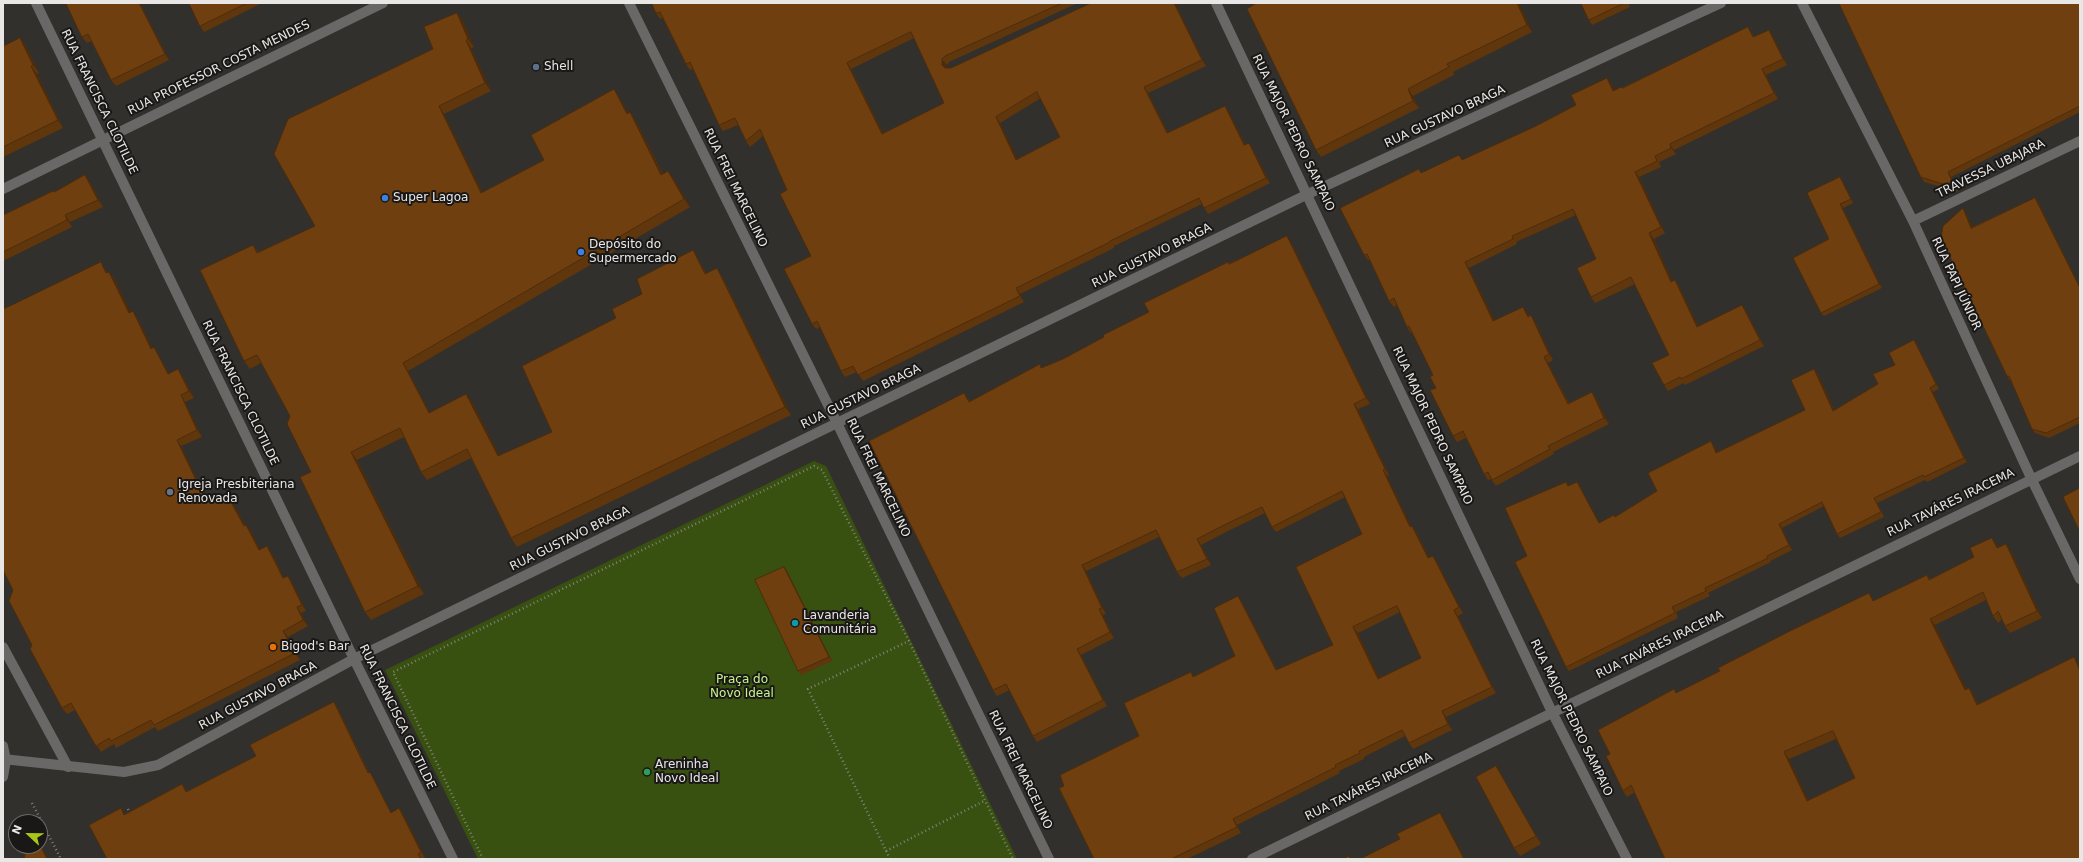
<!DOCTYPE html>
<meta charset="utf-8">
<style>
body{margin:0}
#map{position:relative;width:2083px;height:862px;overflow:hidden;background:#32302c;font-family:"DejaVu Sans",sans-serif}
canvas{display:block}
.frame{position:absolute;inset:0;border:4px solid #e9e7e5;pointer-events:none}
.north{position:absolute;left:8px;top:814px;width:40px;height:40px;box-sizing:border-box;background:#191816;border:1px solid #6c6b69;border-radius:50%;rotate:292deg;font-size:11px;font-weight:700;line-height:16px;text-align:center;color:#e9e7e5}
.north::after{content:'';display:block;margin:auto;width:14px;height:18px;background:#a9c71b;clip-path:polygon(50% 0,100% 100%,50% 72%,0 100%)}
</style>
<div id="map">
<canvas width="2083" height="862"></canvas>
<div class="frame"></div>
<div class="north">N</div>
</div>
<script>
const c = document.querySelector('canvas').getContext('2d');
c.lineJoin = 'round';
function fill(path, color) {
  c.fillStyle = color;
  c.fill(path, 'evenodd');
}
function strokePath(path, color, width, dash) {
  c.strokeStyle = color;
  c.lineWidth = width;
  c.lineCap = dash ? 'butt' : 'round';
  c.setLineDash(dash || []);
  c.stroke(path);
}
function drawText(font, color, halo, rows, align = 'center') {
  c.font = font + ' "DejaVu Sans",sans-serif';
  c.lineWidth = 4;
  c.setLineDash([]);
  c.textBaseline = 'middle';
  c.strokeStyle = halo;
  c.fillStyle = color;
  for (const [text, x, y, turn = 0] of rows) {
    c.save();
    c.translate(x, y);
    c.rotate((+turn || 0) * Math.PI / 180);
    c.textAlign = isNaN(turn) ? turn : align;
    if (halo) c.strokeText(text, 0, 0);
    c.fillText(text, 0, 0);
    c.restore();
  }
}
fill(new Path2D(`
 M814,461L826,466L1017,859H478L385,670Z`), '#385010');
strokePath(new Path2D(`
 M32,803L61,859
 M128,809L131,815
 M886,851L984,801
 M483,859L393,672L814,466L822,470L909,641L1013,859
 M890,859L808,689L909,641`), '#84827f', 2.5, [1, 3]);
strokePath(new Path2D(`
 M629,3L837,423L1049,859
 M1216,3L1552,712L1627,859
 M1802,3L1913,221L2031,478L2080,579
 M1913,221L2080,141
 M3,647L68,767
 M3,746L6,760
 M1252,859L2080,456`), '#6a6767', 10);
strokePath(new Path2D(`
 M36,3L354,659L453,859
 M3,189L383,3
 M3,759L124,772L158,765L354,659L837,423L1308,194L1721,3
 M3,777L6,760`), '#6a6767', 10);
fill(new Path2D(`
 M140,3L169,60L116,86L111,80L91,41L87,43L82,37Z
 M189,3H262L204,32L200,26Z
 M652,3H1078L949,62L947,65L946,68H951L1091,3H1175L1206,66L1148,93L1168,133L1229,112L1245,144L1253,149L1270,183L1208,214L1202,204L1114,246V248L1020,294L1024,302L863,381L857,372L845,377L841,371L820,327L816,329L812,324L811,256L787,190L763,136L750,147L746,141L738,125L723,131L719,125L693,69L690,70L686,64L663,18L660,19L656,13ZM914,38L944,103L883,133L851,69ZM1041,98L1060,137L1017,159L1000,123Z
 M1257,3H1519L1532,32L1453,72L1454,75L1413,96L1419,108L1321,157L1316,150Z
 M1581,3H1628L1630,7L1592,25L1589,20Z
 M2080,3V112L1951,177L1958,192L1924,182L1921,177Z
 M457,13L463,21L474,47L471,48L491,91L444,114L482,193L544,160L614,89L619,97L628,113L630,112L636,121L663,174L674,179L690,207L408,371L430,413L466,394L472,402L499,455L552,432L616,318L642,294L693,250L698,259L706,273L722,276L791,415L517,547L511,538L471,458L427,480L421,472L404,437L357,460L424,594L371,620L365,612L290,416L261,363L250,369L244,361L253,245L258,252L315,226Z
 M1752,33L1754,37L1773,36L1787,65L1766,75L1778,99L1674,150L1676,154L1659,162L1661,167L1639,177L1665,233L1654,239L1672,281L1675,280L1679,286L1698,326L1742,305L1746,311L1764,346L1685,385L1684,383L1668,391L1664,385L1669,355L1635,284L1595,303L1591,297L1596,259L1576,215L1516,242L1517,244L1469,268L1495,321L1527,313L1529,316L1535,321L1553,360L1548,363L1569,403L1592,392L1596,398L1609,424L1553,452L1554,454L1496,486L1491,479L1488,480L1484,474L1466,438L1457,442L1453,436L1436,388L1433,375L1413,332L1411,333L1407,327L1397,305L1394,307L1389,301L1370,260H1368L1364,255L1419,169L1422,173L1463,160L1536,126L1576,105L1611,83L1614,90L1622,88Z
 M20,38L26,46L39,73L37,74L63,128L3,157V41L5,45Z
 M85,175L90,182L103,207L70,222L72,227L3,261V215L54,192Z
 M1842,181L1853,203L1843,208L1882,288L1824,316L1821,313L1829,239Z
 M2035,198L2038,202L2080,287V423L2049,438L2035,433L2032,429L2011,380L2010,381L2007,376L1966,213L1972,227Z
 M1291,242L1370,404L1358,409L1389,475L1387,476L1411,526H1412L1416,531L1429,558L1437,562L1463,613L1458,616L1496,693L1446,717L1452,730L1413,749L1409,743L1405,736L1364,757V759L1339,771L1340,773L1237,825L1241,833L1187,859H1094L1064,786L1139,736L1194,677L1235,656L1238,596L1242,602L1277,670L1333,645L1362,534L1345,497L1276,532L1272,527L1265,513L1228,531L1201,545L1211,565L1182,578L1177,572L1159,537L1086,571L1106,614L1103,615L1114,638L1081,655L1107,706L1037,742L1033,736L1010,690L997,696L993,690L968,399L970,401L1042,368L1063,359L1104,337L1149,312L1229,263ZM1400,612L1421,658L1379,678L1358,633Z
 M105,269L107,273L114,278L130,312L137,317L152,348L158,354L169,374L178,369L182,375L194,398L185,402L202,437L181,446L208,503L226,493L231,500L245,525H246L251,531L260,550L272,553L284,578L292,582L306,611L301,613L308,626L288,637L300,660L158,731L155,727L116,748L114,744L101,752L75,710L67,714L62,708L32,645L13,590Z
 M1914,340L1917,345L1939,389L1933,392L1967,462L1927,482L1925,480L1877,503L1884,517L1840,538L1837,534L1824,506L1782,528L1792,550L1770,561L1771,562L1708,593L1710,596L1676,612L1678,618L1569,671L1566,667L1527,556L1569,486L1577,482L1580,486L1599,523L1615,517L1657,491L1711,441L1714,446L1717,452L1805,410L1814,369L1818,374L1834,410L1878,384L1895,365Z
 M2006,544L2011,551L2042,618L2010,633L2005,626L2002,619L1998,623L1993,616L1986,600L1935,625L1966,689L1969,688L1974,695L1978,704L2074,657L2078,664L2080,668V859L1635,792L1627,797L1623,791L1610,754L1676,693L1720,671L1875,601L1927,575L1930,579L1997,545L1998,548ZM1836,739L1855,778L1808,800L1789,759Z
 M787,571L832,661L801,675L798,671Z
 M338,708L369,773L370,772L373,777L391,813L399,808L403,814L425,858L422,859L125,814L182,784L187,792L256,756Z
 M1496,766L1501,774L1541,844L1520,856L1514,848Z`), '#60360d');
fill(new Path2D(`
 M139,3H140L169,60L165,54Z
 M1174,3H1175L1206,66L1202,60Z
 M1517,3H1519L1532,32L1527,25Z
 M457,13L463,21L474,47L468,39Z
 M1769,30L1773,36L1787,65L1783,59Z
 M20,38L26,46L39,73L33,65Z
 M466,40L471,48L491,91L485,83Z
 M942,59L947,65L946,70L942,65Z
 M847,63L851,69L886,139L882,134Z
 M31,66L37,74L63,128L58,120Z
 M1762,69L1766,75L1778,99L1774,93Z
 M1607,78L1611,83L1617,97L1613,91Z
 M1144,87L1148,93L1171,139L1167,133Z
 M614,89L619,97L633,122L627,114Z
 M1408,89L1413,96L1419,108L1413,101Z
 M439,106L444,114L487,201L481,193Z
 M1225,106L1229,112L1248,151L1244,145Z
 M630,112L636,121L667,183L661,175Z
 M996,117L1000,123L1021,166L1016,160Z
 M1249,143L1253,149L1270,183L1266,178Z
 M1670,144L1674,150L1676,154L1671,148Z
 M668,171L674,179L690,207L684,199Z
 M1635,172L1639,177L1665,233L1661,227Z
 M1948,172L1951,177L1958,192L1955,188Z
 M85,175L90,182L103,207L98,200Z
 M2035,198L2038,202L2080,287V288Z
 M1840,204L1843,208L1882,288L1879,284Z
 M1963,208L1966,213L1975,232L1971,228Z
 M65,215L70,222L72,227L67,220Z
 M1649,233L1654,239L1675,288L1671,282Z
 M1287,236L1291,242L1370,404L1366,398Z
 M693,250L698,259L710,282L705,274Z
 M101,262L105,269L110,280L106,273Z
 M1465,262L1469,268L1498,327L1493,321Z
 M717,268L722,276L791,415L785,407Z
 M109,272L114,278L134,319L129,313Z
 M1675,280L1679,286L1701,332L1697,327Z
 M1016,288L1020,294L1024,302L1020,296Z
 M1742,305L1746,311L1764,346L1760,340Z
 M1523,307L1527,313L1532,322L1528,317Z
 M133,311L137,317L156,355L151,349Z
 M1531,315L1535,321L1553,360L1549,354Z
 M1914,340L1917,345L1939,389L1936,384Z
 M154,347L158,354L172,380L168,374Z
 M1544,357L1548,363L1572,410L1568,404Z
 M403,363L408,371L434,421L429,413Z
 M178,369L182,375L194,398L189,391Z
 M1814,369L1818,374L1836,415L1833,411Z
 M1930,388L1933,392L1967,462L1964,458Z
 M1592,392L1596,398L1609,424L1604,418Z
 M466,394L472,402L504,464L498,456Z
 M181,395L185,402L202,437L197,430Z
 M1354,404L1358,409L1389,475L1385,469Z
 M177,440L181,446L212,510L207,503Z
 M1711,441L1714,446L1720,457L1716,453Z
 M351,452L357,460L424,594L418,586Z
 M1383,470L1387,476L1414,532L1410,527Z
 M1577,482L1580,486L1602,528L1599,523Z
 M226,493L231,500L249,532L244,526Z
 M1779,524L1782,528L1792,550L1789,545Z
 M246,525L251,531L264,557L259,550Z
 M1412,526L1416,531L1432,564L1428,558Z
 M1992,538L1997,545L2002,555L1997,548Z
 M1197,539L1201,545L1211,565L1207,559Z
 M2006,544L2011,551L2042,618L2037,611Z
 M267,546L272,553L287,584L283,578Z
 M1433,556L1437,562L1463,613L1459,607Z
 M1082,565L1086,571L1106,614L1102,608Z
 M784,567L787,571L832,661L829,657Z
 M288,576L292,582L306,611L302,605Z
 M1238,596L1242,602L1280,676L1276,670Z
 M297,607L301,613L308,626L303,620Z
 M1099,609L1103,615L1114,638L1110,632Z
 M1454,610L1458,616L1496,693L1492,687Z
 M1930,619L1935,625L1970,696L1965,690Z
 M1353,627L1358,633L1383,685L1378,679Z
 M283,631L288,637L300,660L295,653Z
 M1077,649L1081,655L1107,706L1103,700Z
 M2074,657L2080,668V671Z
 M1969,688L1974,695L1981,712L1977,705Z
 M334,702L338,708L371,779L368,773Z
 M1442,711L1446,717L1452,730L1448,724Z
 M1784,752L1789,759L1812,807L1807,801Z
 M1496,766L1501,774L1541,844L1536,836Z
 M399,808L403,814L425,858L421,852Z
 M1440,813L1444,818L1465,859H1464Z
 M1233,819L1237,825L1241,833L1237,827Z
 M40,844L48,859H47L40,845Z`), '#4e2c0a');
const building = new Path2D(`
 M66,3H139L165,54L111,80L88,34L82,37Z
 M189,3H247L200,26Z
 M652,3H1062L945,56L942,59V65L945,68H951L1091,3H1174L1202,60L1144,87L1167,133L1225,106L1244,145L1249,143L1266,178L1204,208L1199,198L1110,241V242L1016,288L1020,296L858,375L853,366L841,371L817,321L812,324L784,269L811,256L780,194L787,190L760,129L746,141L735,118L719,125L690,62L686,64L660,12L656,13ZM911,32L944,103L882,134L847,63ZM1037,92L1060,137L1016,160L996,117Z
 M1257,3H1517L1527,25L1447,64L1449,67L1408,89L1413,101L1316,150L1247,9Z
 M1581,3H1624L1589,20Z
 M1839,3H2080V106L1948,172L1955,188L1921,177Z
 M457,13L468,39L466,40L485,83L439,106L481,193L544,160L531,135L614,89L627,114L630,112L661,175L668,171L684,199L403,363L429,413L466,394L498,456L552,432L522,366L616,318L612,309L642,294L637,279L693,250L705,274L717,268L785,407L511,538L467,449L421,472L400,428L351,452L418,586L365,612L300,477L311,472L287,424L290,416L257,355L244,361L200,270L253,245L257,253L315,226L274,154L288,119L433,49L424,27Z
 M1748,27L1753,37L1769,30L1783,59L1762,69L1774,93L1670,144L1671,148L1655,156L1657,161L1635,172L1661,227L1649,233L1671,282L1675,280L1697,327L1742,305L1760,340L1681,379L1680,377L1664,385L1652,363L1669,355L1631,277L1591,297L1577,268L1596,259L1573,209L1512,236L1513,239L1465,262L1493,321L1523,307L1528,317L1531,315L1549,354L1544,357L1568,404L1592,392L1604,418L1548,446L1550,449L1492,480L1488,472L1484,474L1463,431L1453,436L1430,390L1436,388L1430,377L1433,375L1409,326L1407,327L1394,298L1389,301L1367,254L1364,255L1340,208L1419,169L1421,173L1459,155L1462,160L1536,126L1576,105L1571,95L1607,78L1613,91L1621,87L1622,88Z
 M20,38L33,65L31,66L58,120L3,147V45V46Z
 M85,175L98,200L65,215L67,220L3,252V215L53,191L54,192Z
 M1840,177L1851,199L1840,204L1879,284L1821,313L1793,258L1829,239L1807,193Z
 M2035,198L2080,288V417L2046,433L2032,429L2009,376H2007L1941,238L1943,226L1963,208L1971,228Z
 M1287,236L1366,398L1354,404L1385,469L1383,470L1410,527L1412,526L1428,558L1433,556L1459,607L1454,610L1492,687L1442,711L1448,724L1409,743L1402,730L1359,751L1360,753L1335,765L1336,767L1233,819L1237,827L1171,859H1094L1059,788L1064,786L1060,775L1139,736L1124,703L1191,672L1193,677L1235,656L1214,608L1238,596L1276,670L1333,645L1296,567L1362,534L1342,491L1272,527L1262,507L1224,525L1197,539L1207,559L1177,572L1156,530L1082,565L1102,608L1099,609L1110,632L1077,649L1103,700L1033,736L1006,684L993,690L869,441L964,393L969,402L1040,364L1041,368L1063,359L1104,337L1103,335L1149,312L1144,303L1228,262L1229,264ZM1397,606L1421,658L1378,679L1353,627Z
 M101,262L106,273L109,272L129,313L133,311L151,349L154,347L168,374L178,369L189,391L181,395L197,430L177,440L207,503L226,493L244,526L246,525L259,550L267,546L283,578L288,576L302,605L297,607L303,620L283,631L295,653L154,725L151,720L111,741L109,738L96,746L71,703L62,708L30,649L32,645L9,601L13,590L3,570V309L14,304Z
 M1914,340L1936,384L1930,388L1964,458L1924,477L1923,475L1874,498L1881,512L1837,534L1822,502L1779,524L1789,545L1767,556L1768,558L1705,588L1706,591L1672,607L1675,613L1566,667L1515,562L1527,556L1505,508L1566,482L1568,486L1577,482L1599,523L1614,515L1615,517L1657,491L1648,473L1711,441L1716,453L1805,410L1791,380L1814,369L1833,411L1878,384L1873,374L1895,365L1889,353Z
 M2080,488V532L2063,497Z
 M1992,538L1997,548L2006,544L2037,611L2005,626L1998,611L1993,616L1983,592L1930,619L1965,690L1969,688L1977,705L2074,657L2080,671V859H1665L1631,785L1623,791L1606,756L1610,754L1598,730L1674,689L1676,693L1720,671L1718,668L1790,631L1869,593L1873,601L1927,575L1929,580L1974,557L1970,548ZM1833,731L1855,778L1807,801L1784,752Z
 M784,567L829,657L798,671L755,580Z
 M334,702L368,773L370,772L391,813L399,808L421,852L418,854L421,859H107L89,825L121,808L124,815L182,784L186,792L256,756L250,745Z
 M1496,766L1536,836L1514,848L1476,777Z
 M1440,813L1464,859H1360L1400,839L1397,834Z
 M40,845L47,859H24L27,846H40Z
 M1349,856L1350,859H1343Z`);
fill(building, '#703f0f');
strokePath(building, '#4e2c0a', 1);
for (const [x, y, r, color] of [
 [536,67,4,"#5c6f8a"],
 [385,198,4,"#3f7fe0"],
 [581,252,4,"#3f7fe0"],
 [170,492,4,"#6b7280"],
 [795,623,4,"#0f9aa8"],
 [273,647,4,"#e8710a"],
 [647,772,4,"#2e9e5b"]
]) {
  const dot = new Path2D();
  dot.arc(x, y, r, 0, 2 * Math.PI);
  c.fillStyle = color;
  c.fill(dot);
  strokePath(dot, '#191816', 1.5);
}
drawText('12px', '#e9e7e5', '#191816', [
 ["Shell",544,67],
 ["Super Lagoa",393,198],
 ["Depósito do",589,245],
 ["Supermercado",589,259],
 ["Igreja Presbiteriana",178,485],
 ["Renovada",178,499],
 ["Lavanderia",803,616],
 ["Comunitária",803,630],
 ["Bigod's Bar",281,647],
 ["Areninha",655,765],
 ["Novo Ideal",655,779]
], 'left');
drawText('12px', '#e9e7e5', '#191816', [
 ["RUA PROFESSOR COSTA MENDES",219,68,-26],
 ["RUA FRANCISCA CLOTILDE",99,102,64],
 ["RUA GUSTAVO BRAGA",1445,117,-25],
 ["RUA MAJOR PEDRO SAMPAIO",1293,133,64],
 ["TRAVESSA UBAJARA",1991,169,-26],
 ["RUA FREI MARCELINO",735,188,64],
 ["RUA GUSTAVO BRAGA",1152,256,-26],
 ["RUA PAPI JÚNIOR",1956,284,65],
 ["RUA FRANCISCA CLOTILDE",240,393,64],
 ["RUA GUSTAVO BRAGA",861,397,-26],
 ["RUA MAJOR PEDRO SAMPAIO",1432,426,65],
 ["RUA FREI MARCELINO",878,478,64],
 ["RUA TAVÁRES IRACEMA",1951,503,-26],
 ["RUA GUSTAVO BRAGA",570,539,-26],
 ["RUA TAVÁRES IRACEMA",1660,645,-26],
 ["RUA GUSTAVO BRAGA",258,696,-28],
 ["RUA FRANCISCA CLOTILDE",397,717,64],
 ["RUA MAJOR PEDRO SAMPAIO",1571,718,64],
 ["RUA FREI MARCELINO",1020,770,64],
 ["RUA TAVÁRES IRACEMA",1369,787,-26]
]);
drawText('12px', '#c6f48a', '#191816', [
 ["Praça do",742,680],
 ["Novo Ideal",742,694]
]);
</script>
